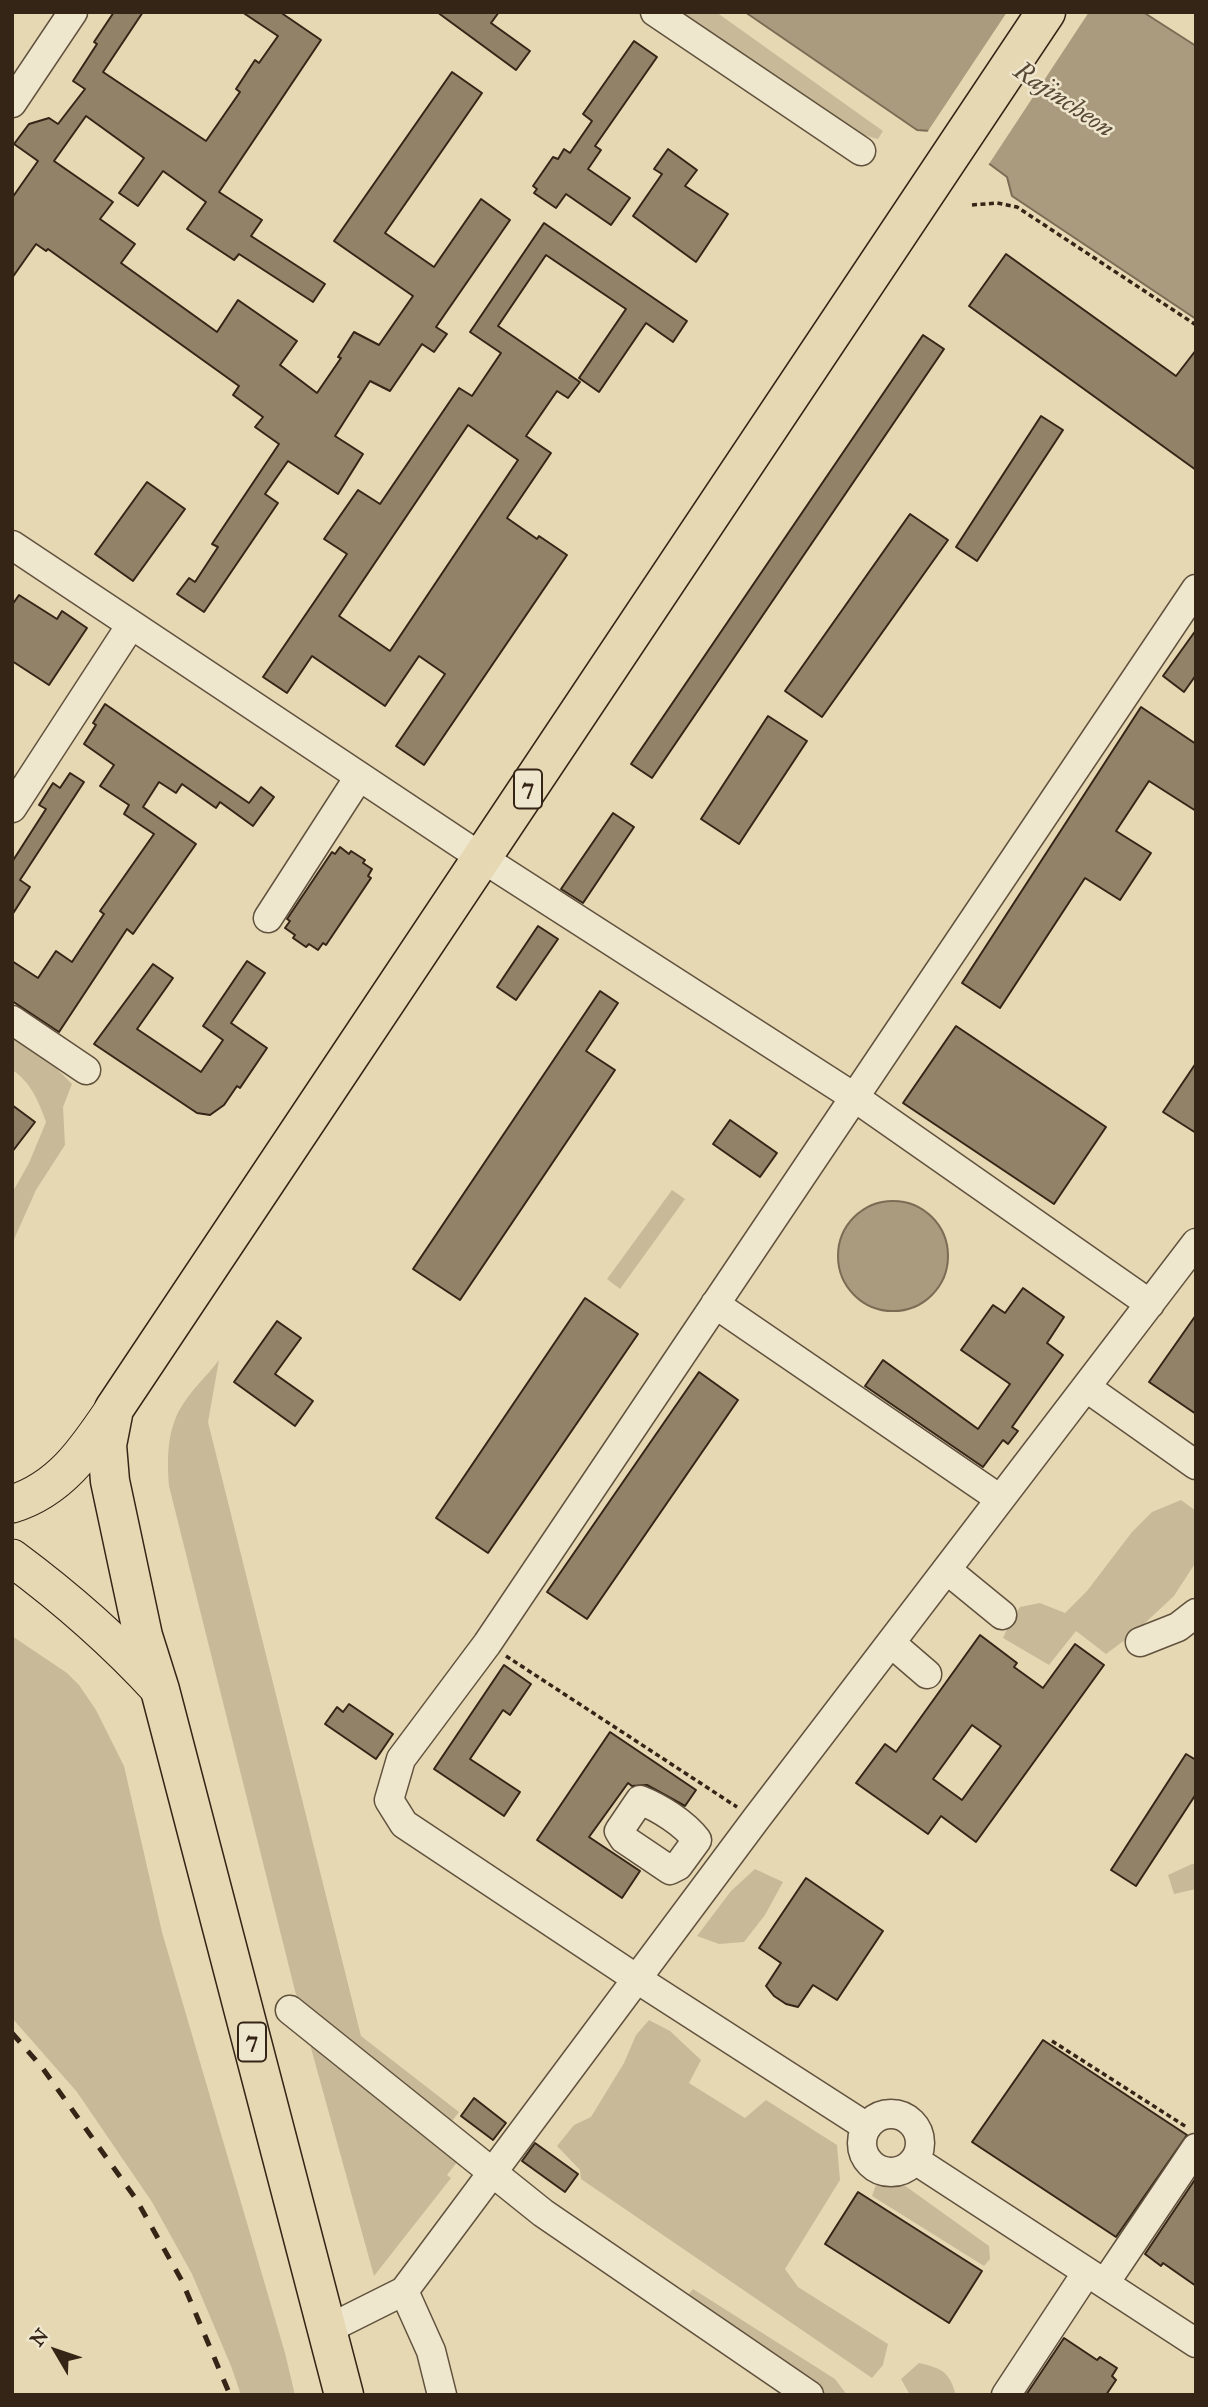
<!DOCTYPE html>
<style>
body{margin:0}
#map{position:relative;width:1208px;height:2407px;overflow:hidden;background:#e6d8b3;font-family:"IM FELL Great Primer",serif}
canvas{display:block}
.frame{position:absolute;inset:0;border:14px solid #352517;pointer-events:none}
.north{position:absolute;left:21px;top:2316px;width:70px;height:70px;-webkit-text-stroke:5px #efe6ce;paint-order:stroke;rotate:309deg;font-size:19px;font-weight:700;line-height:28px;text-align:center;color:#352517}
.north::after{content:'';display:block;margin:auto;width:24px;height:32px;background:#352517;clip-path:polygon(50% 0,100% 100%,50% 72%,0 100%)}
</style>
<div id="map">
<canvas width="1208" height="2407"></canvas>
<div class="frame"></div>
<div class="north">N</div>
</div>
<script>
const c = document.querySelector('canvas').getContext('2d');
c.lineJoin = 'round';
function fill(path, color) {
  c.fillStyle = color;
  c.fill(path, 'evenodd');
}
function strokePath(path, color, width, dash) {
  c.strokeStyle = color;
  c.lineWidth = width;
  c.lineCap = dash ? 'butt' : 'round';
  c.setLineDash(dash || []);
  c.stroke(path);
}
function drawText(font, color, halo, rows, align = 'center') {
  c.font = font + ' "IM FELL Great Primer",serif';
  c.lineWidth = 5;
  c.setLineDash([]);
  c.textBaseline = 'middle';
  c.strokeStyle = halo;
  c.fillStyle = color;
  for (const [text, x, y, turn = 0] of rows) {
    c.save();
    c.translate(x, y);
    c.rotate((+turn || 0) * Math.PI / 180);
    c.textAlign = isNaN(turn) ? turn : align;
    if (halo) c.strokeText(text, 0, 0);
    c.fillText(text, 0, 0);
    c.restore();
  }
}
fill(new Path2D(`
 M679,12H716L883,131L878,139L863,135Z
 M12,1038L39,1051L72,1084L63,1107L65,1145L36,1190L12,1244V1193L29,1163L46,1122C39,1102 31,1082 12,1070Z
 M672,1190L685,1199L620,1289L607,1279Z
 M219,1360L208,1422L361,2036L459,2112L448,2126L302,2012L295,1991L169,1486C167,1460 167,1432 180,1409C190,1391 207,1376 219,1360Z
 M1181,1500L1196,1511V1562L1174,1596L1133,1634L1106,1654L1076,1631L1049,1665L1003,1638L1012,1618L1020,1607L1040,1603L1065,1613L1087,1591L1132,1532L1152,1512Z
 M12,1636L67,1673L79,1685L96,1710L124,1766L162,1932L285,2353L295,2395H241L231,2366L192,2274L152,2202L77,2092L12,2018Z
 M1192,1864H1196V1889L1174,1894L1168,1875Z
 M755,1869L783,1882L765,1915L744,1942L719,1944L697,1936L731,1891Z
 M649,2020L670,2031L701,2060L689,2083L745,2118L766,2100L837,2145L840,2180L785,2269L798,2287L888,2344L883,2365L872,2378L581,2179L580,2170L557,2146L574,2125L591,2117L624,2063L636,2035Z
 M306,2030L461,2157L447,2175L451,2178L374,2276Z
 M897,2180L989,2246L990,2259L984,2266L872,2196L877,2182Z
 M693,2289L835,2379L847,2395H818L682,2302Z
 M919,2363C943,2369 949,2371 956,2395H910L901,2379Z`), '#c8ba98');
const water = new Path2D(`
 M745,12H1143L1196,46V319L1012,196L1007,177L972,151L943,132L917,130Z
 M838 1256a55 55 0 1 1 110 0a55 55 0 1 1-110 0Z`);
fill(water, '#aa9b7e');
strokePath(water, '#7b6c55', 2);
fill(new Path2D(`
 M1007,12H1089L987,167L942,135L926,134Z`), '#e6d8b3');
const building = new Path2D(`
 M114,12H143L103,72L206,141L240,92L236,89L255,60L259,63L278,36L242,12H280L321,40L219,192L262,220L251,236L325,284L313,302L239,254L234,260L187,229L206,202L163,171L138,206L119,193L144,158L86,116L54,161L113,202L100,219L135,244L121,263L217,332L238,300L297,341L280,365L317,393L341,358L338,357L354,332L379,345L413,296L334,241L452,72L482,93L385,233L434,267L481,199L510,220L436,327L447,334L434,352L422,344L390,391L370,381L335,436L363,454L338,494L288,461L265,494L278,503L204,612L177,594L189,578L195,582L218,547L212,544L279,444L255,427L263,417L233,395L239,386L48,249L46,251L36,244L12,278V198L38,161L14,144L29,124L49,118L58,124L85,89L73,81L97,44L94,42Z
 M437,12H499L491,23L530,51L516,70Z
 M634,41L657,57L595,146L601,150L588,169L630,198L611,225L566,194L556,208L534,193L537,189L533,186L553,157L558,159L564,149L570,153L592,121L583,114Z
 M668,149L697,170L685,186L728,214L696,262L633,216L662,174L654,169Z
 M544,223L687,321L673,342L646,323L599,392L579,378L626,309L546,255L498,326L580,382L568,398L557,391L526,436L551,453L507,518L537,539L539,536L567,555L424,765L396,746L445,674L419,656L385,706L312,656L287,693L263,677L347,554L324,539L358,490L380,504L459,388L472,396L501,353L470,332ZM468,425L518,460L390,651L339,616Z
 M1006,254L1176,376L1196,350V470L969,306Z
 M923,335L944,349L652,778L631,764Z
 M1041,416L1063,430L977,561L956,547Z
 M147,482L185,509L133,581L95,554Z
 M910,514L948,540L822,717L785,691Z
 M19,595L57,619L62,611L87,628L49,685L12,661V605Z
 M1196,630V675L1184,692L1163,676Z
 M105,704L249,803L261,787L274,797L253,826L220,802L216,808L182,784L176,793L159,782L143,807L196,844L133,934L127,929L59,1032L12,1001V961L38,978L56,951L72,962L104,914L100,911L154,834L124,814L129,805L100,786L114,765L84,744L96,725L93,723Z
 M1141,707L1196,744V811L1149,781L1116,831L1151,853L1120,900L1085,878L1000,1008L962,983Z
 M768,716L807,741L739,844L701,819Z
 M70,773L84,782L20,880L30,887L12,915V862L46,809L39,805L53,783L60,788Z
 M613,813L634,827L583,903L561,889Z
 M340,847L349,854L351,851L365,860L363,863L372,869L368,876L371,878L326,945L323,943L318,950L309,944L306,947L293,938L295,935L285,928L290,921L287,919L332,852L335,854Z
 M538,926L558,939L516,1000L497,987Z
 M247,961L265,973L231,1023L267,1048L240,1088L237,1086L224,1105L210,1115L197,1113L94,1044L153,964L173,978L137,1029L201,1072L223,1040L203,1026Z
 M600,991L618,1003L586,1051L615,1070L460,1300L413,1269Z
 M956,1026L1106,1127L1054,1204L903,1103Z
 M1196,1063V1133L1163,1112Z
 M12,1105L35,1122L12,1152Z
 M730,1120L777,1153L760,1177L713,1144Z
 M1023,1288L1064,1317L1047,1343L1063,1355L1012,1427L1018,1431L1008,1444L1003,1440L983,1467L865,1386L883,1360L978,1429L1010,1384L961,1350L993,1305L1005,1313Z
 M585,1298L638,1334L488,1553L436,1518Z
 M1196,1315V1414L1149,1382Z
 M277,1321L301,1338L275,1374L313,1401L295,1426L234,1382Z
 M699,1372L738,1400L587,1619L547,1592Z
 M980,1635L1017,1663L1014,1667L1043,1688L1075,1644L1104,1665L976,1842L941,1816L928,1834L856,1783L885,1744L896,1752ZM972,1725L1001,1746L962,1800L933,1779Z
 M504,1665L531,1684L510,1715L503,1710L470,1759L520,1792L504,1816L434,1769Z
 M349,1704L393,1734L376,1759L325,1724L337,1707L343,1712Z
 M610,1732L696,1790L685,1806L647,1785L632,1786L628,1783L589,1837L640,1871L622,1898L537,1840Z
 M1186,1754L1196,1760V1794L1136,1886L1111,1870Z
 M806,1878L883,1931L837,2000L813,1985L798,2007L786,2004L774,1996L766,1986L781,1963L759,1948Z
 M1043,2040L1187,2135L1116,2237L972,2142Z
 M474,2098L506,2123L493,2140L461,2116Z
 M535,2143L578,2174L565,2192L522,2161Z
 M1196,2178V2286L1163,2263L1161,2266L1145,2254Z
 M858,2192L982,2271L949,2323L825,2244Z
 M1064,2338L1097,2360L1100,2357L1117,2368L1112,2376L1116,2380L1106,2395H1026Z`);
fill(building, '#918268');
strokePath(building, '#352517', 2);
const minor = new Path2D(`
 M655,12L861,151
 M12,103L73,12
 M12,545L482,858L854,1097L1150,1304
 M12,808L131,625
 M268,918L359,777
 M12,1020L86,1070
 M715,1304L1000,1499
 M1087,1388L1196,1465
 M947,1570L1002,1615
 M1140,1642L1178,1627L1196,1613
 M891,1643L927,1674
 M640,1800C660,1808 684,1823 697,1840L678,1866L670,1870L624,1839L619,1831Z
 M290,2010L543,2213L809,2395
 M862 2143a29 29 0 1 1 58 0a29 29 0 1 1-58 0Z
 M867,2127L637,1979L404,1824L389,1800L401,1759L487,1644L1196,589
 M915,2160L1196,2343
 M1105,2283L1196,2148
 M404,2291L431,2351L442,2395
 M326,2330L404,2291L756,1819L1196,1243
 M1006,2395L1087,2272`);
const major = new Path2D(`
 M12,1504C61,1489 87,1449 114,1409
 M12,1558C66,1598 115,1641 160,1690`);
const highway = new Path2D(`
 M344,2395L160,1690L143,1636L110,1481L107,1445L114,1409L1046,12`);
strokePath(minor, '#61523e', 31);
strokePath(major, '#352517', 39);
strokePath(highway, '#352517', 41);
strokePath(new Path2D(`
 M972,205L997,203L1017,207L1196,325
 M506,1656L737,1807
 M1052,2041L1188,2128`), '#352517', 3.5, [5, 3.5]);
strokePath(minor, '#efe6ce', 28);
strokePath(major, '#e6d8b3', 37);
strokePath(highway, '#e6d8b3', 38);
strokePath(new Path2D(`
 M12,2033L41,2066L136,2199L182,2281L230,2395`), '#352517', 5, [12, 12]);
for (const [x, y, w] of [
 [528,789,28],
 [252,2042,28]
]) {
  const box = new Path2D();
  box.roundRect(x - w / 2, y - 19.5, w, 39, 5);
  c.fillStyle = '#efe6ce';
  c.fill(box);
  strokePath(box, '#352517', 2);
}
drawText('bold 23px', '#352517', null, [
 ["7",528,789],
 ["7",252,2042]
]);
drawText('italic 26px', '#584836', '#efe6ce', [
 ["Rajincheon",1063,101,34]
]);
</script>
